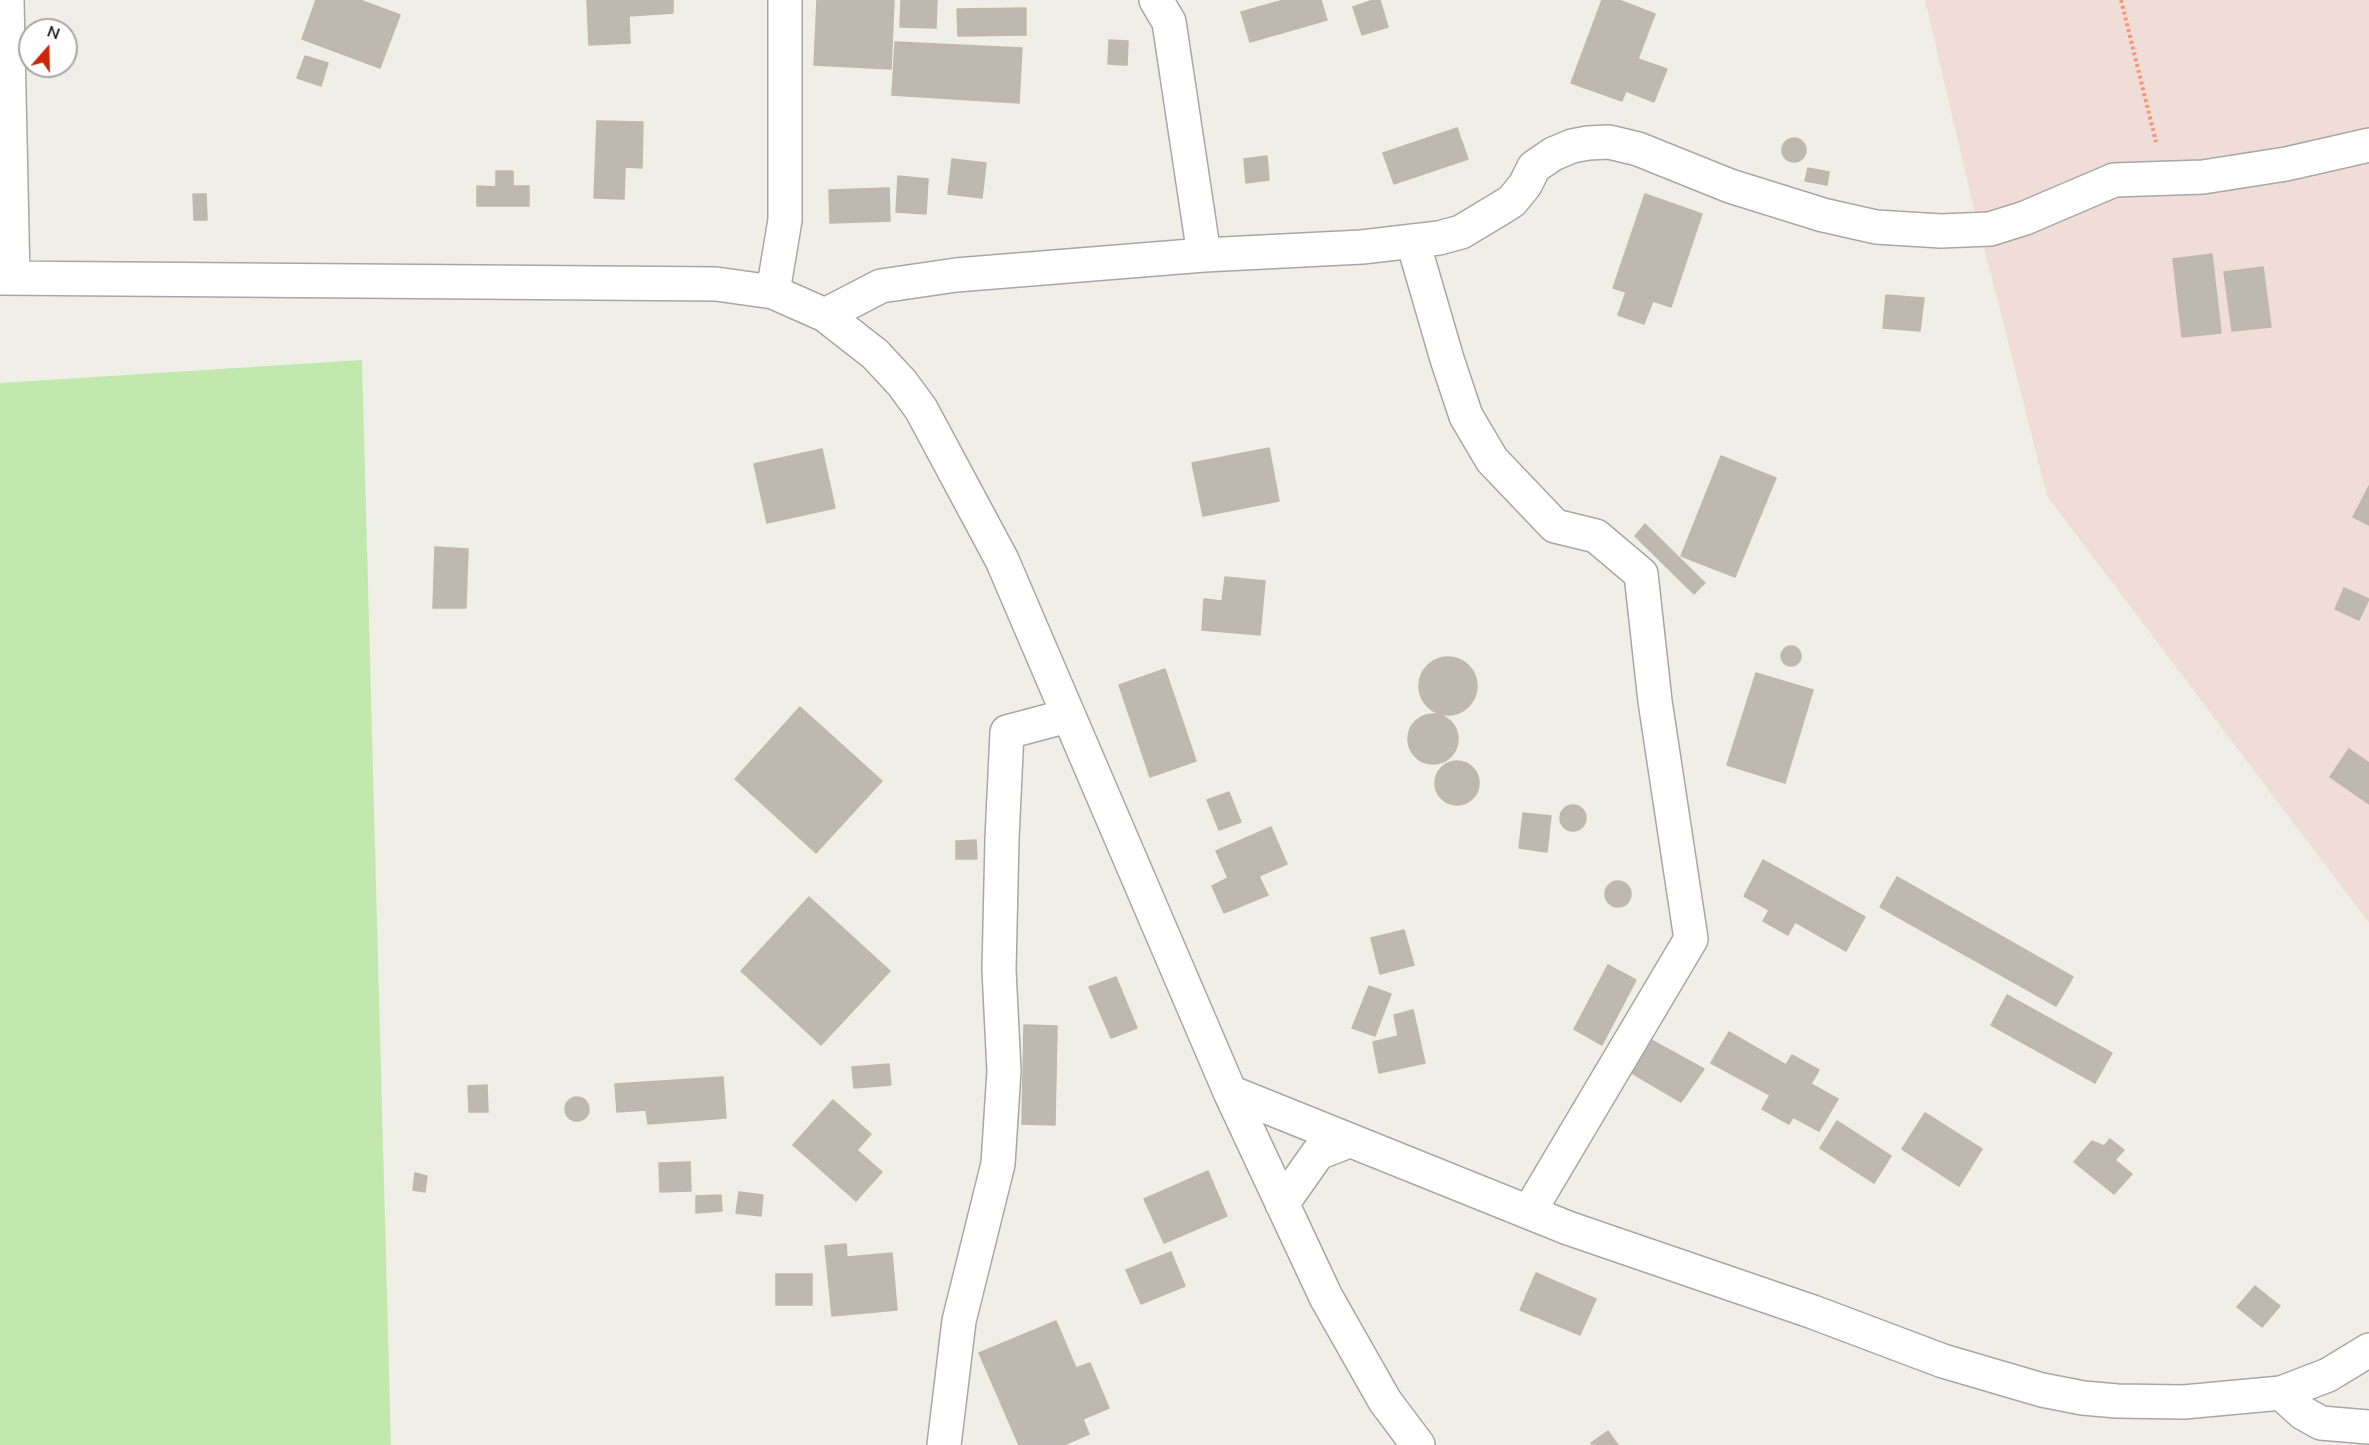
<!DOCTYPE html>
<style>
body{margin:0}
#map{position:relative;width:2369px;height:1445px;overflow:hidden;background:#f0efe7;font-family:"Nunito Sans",sans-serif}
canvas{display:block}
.north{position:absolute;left:18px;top:18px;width:60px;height:60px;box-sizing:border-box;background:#fff;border:2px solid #a6a6a6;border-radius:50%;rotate:20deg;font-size:16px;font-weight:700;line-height:24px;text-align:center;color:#202020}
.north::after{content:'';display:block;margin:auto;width:21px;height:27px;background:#ca2607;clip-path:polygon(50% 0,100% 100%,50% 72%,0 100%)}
</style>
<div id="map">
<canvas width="2369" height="1445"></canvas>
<div class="north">N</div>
</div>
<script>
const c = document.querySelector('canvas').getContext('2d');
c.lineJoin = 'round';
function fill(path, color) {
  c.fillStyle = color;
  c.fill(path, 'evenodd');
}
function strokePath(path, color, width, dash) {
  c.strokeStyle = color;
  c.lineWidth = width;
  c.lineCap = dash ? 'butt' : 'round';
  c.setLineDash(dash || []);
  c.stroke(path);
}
fill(new Path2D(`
 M1925,0H2369V923L2047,496L1969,188Z`), '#f0ddd8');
fill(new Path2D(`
 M362,360L391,1445H0V383Z`), '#c2e8b0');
const building = new Path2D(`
 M316,0H360L400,15L380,68L302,39Z
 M587,0H673V13L629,16L630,43L589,45Z
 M817,0H894L891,69L814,65Z
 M901,0H937L936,28L900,27Z
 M1284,0H1321L1327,20L1250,42L1241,12Z
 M1373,0H1380L1388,27L1362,35L1353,7Z
 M1602,0H1619L1655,14L1638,59L1667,69L1654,102L1626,91L1622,101L1571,83Z
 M1026,8V35L958,36L957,9Z
 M1109,40L1128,41L1127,65L1108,64Z
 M895,42L1022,48L1019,103L892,95Z
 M305,56L328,63L321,86L297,78Z
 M597,121L643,122L642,168L625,167L624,199L594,198Z
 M1457,128L1468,159L1394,184L1383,153Z
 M1782 150a12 12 0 1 1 24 0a12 12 0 1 1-24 0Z
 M1267,156L1269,180L1246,183L1244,159Z
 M952,159L986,163L982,198L948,194Z
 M1808,168L1829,172L1827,185L1805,181Z
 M496,171H513V186H529V206H477V186L496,187Z
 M898,176L928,179L926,214L896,212Z
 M889,188L890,221L830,223L829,190Z
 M193,194H206L207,220H194Z
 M1645,194L1702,214L1671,307L1653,301L1644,324L1618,315L1626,292L1613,288Z
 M2212,254L2221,333L2182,337L2173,259Z
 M2263,267L2271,327L2232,331L2224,272Z
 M1886,295L1924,298L1920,331L1883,328Z
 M1269,448L1279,501L1203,516L1192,463Z
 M822,449L835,508L767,523L754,464Z
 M1721,456L1776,478L1735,577L1681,556Z
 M2369,486V525L2353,517Z
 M1645,524L1705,583L1694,594L1635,536Z
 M435,547L468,549L466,608H433Z
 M1225,577L1265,581L1260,635L1202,630L1204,599L1222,601Z
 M2344,588L2369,599L2359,620L2335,609Z
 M1781 656a10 10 0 1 1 20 0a10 10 0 1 1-20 0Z
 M1419 686a29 29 0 1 1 58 0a29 29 0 1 1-58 0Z
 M1165,669L1196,761L1150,777L1119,685Z
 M1756,673L1813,690L1785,783L1727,765Z
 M800,707L882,781L816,853L735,779Z
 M1408 739a25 25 0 1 1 50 0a25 25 0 1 1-50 0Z
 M2349,749L2369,763V804L2330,777Z
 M1435 783a22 22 0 1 1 44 0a22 22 0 1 1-44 0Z
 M1229,792L1241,822L1219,830L1207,800Z
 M1560 818a13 13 0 1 1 26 0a13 13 0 1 1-26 0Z
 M1523,813L1551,816L1547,852L1519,848Z
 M1271,827L1287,864L1259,876L1268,895L1224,913L1212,886L1228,878L1216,851Z
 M976,840L977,859H956V841Z
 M1763,860L1865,917L1846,951L1795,922L1788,935L1763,921L1769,910L1744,896Z
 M1897,877L2073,977L2056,1006L1880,907Z
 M1605 894a13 13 0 1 1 26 0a13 13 0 1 1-26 0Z
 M809,897L890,971L821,1045L741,971Z
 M1404,930L1414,965L1380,974L1371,938Z
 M1608,965L1636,980L1602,1045L1574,1029Z
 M1116,977L1137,1028L1111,1038L1089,987Z
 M1369,986L1391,994L1375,1036L1352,1028Z
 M2007,995L2112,1053L2095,1083L1991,1025Z
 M1413,1010L1425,1063L1379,1073L1373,1042L1398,1036L1394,1015Z
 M1024,1025L1057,1026L1055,1125L1022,1124Z
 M1729,1032L1786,1065L1792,1055L1819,1070L1811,1084L1838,1099L1819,1131L1793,1117L1789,1124L1762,1109L1770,1095L1711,1063Z
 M1644,1036L1704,1069L1681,1102L1625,1069Z
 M889,1064L891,1085L854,1088L852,1067Z
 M723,1077L726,1118L648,1124L646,1110L617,1112L615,1084Z
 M487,1085L488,1112H469L468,1086Z
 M565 1109a12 12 0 1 1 24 0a12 12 0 1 1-24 0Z
 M833,1100L871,1134L857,1150L882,1172L856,1201L793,1145Z
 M1925,1113L1982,1149L1959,1186L1902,1149Z
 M1837,1121L1891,1156L1874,1183L1820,1148Z
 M2110,1139L2124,1150L2115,1160L2132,1174L2114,1194L2074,1162L2092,1141L2104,1146Z
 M690,1162L691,1191L660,1192L659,1163Z
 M1208,1171L1227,1216L1164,1243L1144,1199Z
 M415,1173L427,1176L425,1192L413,1190Z
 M739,1192L763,1195L761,1216L736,1213Z
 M721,1195L722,1211L696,1213V1196Z
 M846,1244L847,1257L892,1253L897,1310L832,1316L825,1246Z
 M1171,1252L1185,1286L1141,1304L1126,1270Z
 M1536,1273L1596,1299L1580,1335L1520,1310Z
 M776,1274H812V1305H776Z
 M2255,1286L2280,1306L2262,1327L2237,1307Z
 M1056,1321L1076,1368L1090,1363L1109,1408L1083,1419L1089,1434L1064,1445H1019L979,1353Z
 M1608,1431L1618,1445H1593L1591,1443Z`);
fill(building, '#bdb8b0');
strokePath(building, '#c2b8aa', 1.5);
const minor = new Path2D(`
 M7,0L13,278
 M1156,0L1169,22L1204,255
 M1413,242L1447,359L1466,416L1492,460L1555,526L1596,536L1641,574L1655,701L1691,939L1529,1212
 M0,278L716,284L773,292L825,315L875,354L902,383L921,409L1002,560L1230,1092L1326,1297L1385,1401L1418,1445
 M773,292L785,220V0
 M825,315L881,286L956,275L1204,255L1362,247L1439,238L1461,232L1501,208L1512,201L1525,185L1534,167L1553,154L1572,146L1588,143L1609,142L1638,149L1730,186L1823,215L1876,227L1941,231L1990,229L2025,218L2114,180L2203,177L2286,164L2369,145
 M1230,1092L1568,1228L1813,1312L1943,1361L2042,1390L2083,1398L2117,1401L2184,1402L2281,1393L2328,1375L2369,1350
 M1282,1204L1318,1153L1349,1141
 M2281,1393L2303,1413L2321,1423L2369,1427
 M944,1445L959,1321L998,1164L1004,1071L999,970L1002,839L1007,732L1067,716`);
strokePath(minor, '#a7a7a7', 36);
strokePath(new Path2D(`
 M2121,0L2156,142`), '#f59674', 4, [3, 3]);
strokePath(minor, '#fff', 33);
</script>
